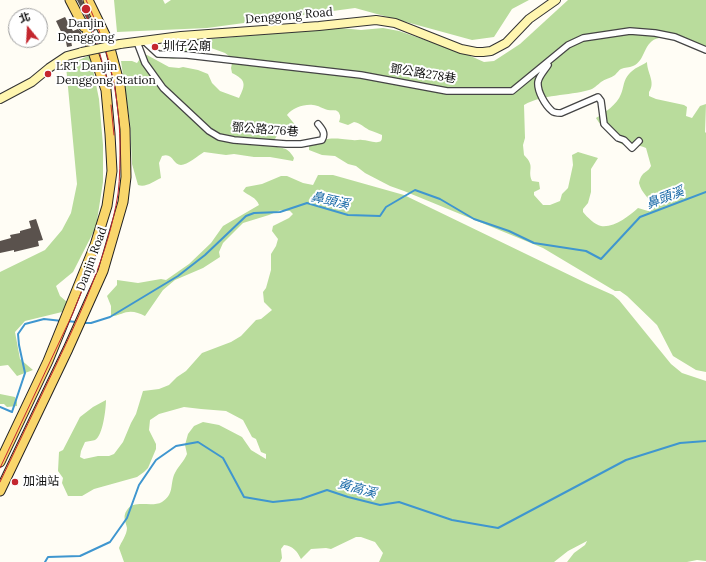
<!DOCTYPE html>
<meta charset="utf-8">
<style>
body{margin:0}
#map{position:relative;width:706px;height:562px;overflow:hidden;background:#fffdf5;font-family:Lora,"Noto Sans TC",serif}
canvas{display:block}
.north{position:absolute;left:8px;top:8px;width:40px;height:40px;box-sizing:border-box;background:#fff;border:1px solid #a0a0a0;border-radius:50%;rotate:342deg;font-size:11px;font-weight:700;line-height:16px;text-align:center;color:#111}
.north::after{content:'';display:block;margin:auto;width:14px;height:18px;background:#c4262e;clip-path:polygon(50% 0,100% 100%,50% 72%,0 100%)}
</style>
<div id="map">
<canvas width="706" height="562"></canvas>
<div class="north">北</div>
</div>
<script>
const c = document.querySelector('canvas').getContext('2d');
c.lineJoin = 'round';
function fill(path, color) {
  c.fillStyle = color;
  c.fill(path, 'evenodd');
}
function strokePath(path, color, width, dash) {
  c.strokeStyle = color;
  c.lineWidth = width;
  c.lineCap = dash ? 'butt' : 'round';
  c.setLineDash(dash || []);
  c.stroke(path);
}
function drawText(font, color, halo, rows, align = 'center') {
  c.font = font + ' Lora,"Noto Sans TC",serif';
  c.lineWidth = 4;
  c.setLineDash([]);
  c.textBaseline = 'middle';
  c.strokeStyle = halo;
  c.fillStyle = color;
  for (const [text, x, y, turn = 0] of rows) {
    c.save();
    c.translate(x, y);
    c.rotate((+turn || 0) * Math.PI / 180);
    c.textAlign = isNaN(turn) ? turn : align;
    if (halo) c.strokeText(text, 0, 0);
    c.fillText(text, 0, 0);
    c.restore();
  }
}
fill(new Path2D(`
 M114,0H163L165,4L171,0H529L512,9L494,37L472,40L355,8L207,28L117,32Z
 M568,0H706V49C693,45 672,36 659,38C643,41 646,61 633,66C629,68 625,67 621,69C619,70 617,73 615,75C611,78 605,79 601,82C597,85 594,89 589,90C568,96 543,94 524,105L525,138L523,145L524,155C536,167 527,169 532,181L539,182L540,189L534,192V195L543,205H550L560,201L562,194L568,188L573,165L572,155L578,152L598,158L591,169V192L588,203L583,209V212C587,217 595,225 601,226C614,228 629,216 638,208L648,211L654,209C651,199 641,193 639,183C642,170 647,174 651,166L646,148C637,143 631,148 624,145C618,144 599,124 596,118C605,112 617,105 621,94C624,87 623,81 629,74C634,68 641,66 647,62C647,73 656,82 649,92V96L656,99L684,105L687,107L686,116L692,118L700,106L706,104L705,132L706,133V372L696,370L673,356L657,325L627,296L620,291H615L543,248L404,191L390,186L365,173L356,166L348,164L335,156L322,155L309,150V144C330,137 332,138 353,140C356,141 359,139 362,140C367,140 373,143 378,142C382,142 382,139 382,135C378,133 374,132 369,130C364,127 360,123 354,122L348,125L339,122C340,119 341,116 339,113C337,109 332,111 328,110C323,109 318,105 313,105C304,104 292,108 287,115L297,127V131H290L284,128L281,129L272,144C282,151 286,144 294,158L293,161L270,157H254L234,154L226,155L204,152C199,155 187,165 181,165C173,165 173,152 162,156L159,163L161,178C154,181 146,188 138,185L132,164L130,123L121,61H132L137,63L142,56L147,55L169,67L179,68L183,67L198,70L208,74L212,83L220,91L239,98C246,84 246,80 232,73L231,68L233,59L225,53L200,44C187,50 176,68 162,53V43L341,28L361,30L383,28L399,31L466,54L484,62L494,61L520,44Z
 M90,55L99,99L103,145V182L96,227L73,272L56,286L60,296L67,302L62,312L25,321L15,332L20,359L33,370L17,376L8,365L0,366V272L45,250L62,230L71,213L77,184L66,66Z
 M318,175H333L404,195L586,283L613,295L619,300L671,364L682,373L706,381V561L697,560L687,562H567L574,553L585,545L587,541L568,551L554,562H379L383,553L375,542L361,537H356L331,549L326,548L311,549L301,559C297,551 293,546 284,545L281,549L282,558L280,562H124L119,548C121,542 127,535 127,528C126,522 122,517 127,510C134,499 152,508 162,502C174,494 170,486 174,475C177,467 184,462 187,454L185,445L188,434L194,426L203,422L219,425L242,437L251,450L266,459V454L261,452L256,439L252,437L243,420L226,411L201,409L184,407L159,414L150,420L149,430L156,444V449L148,468L144,472L137,477L94,489L82,496H68L62,483L63,478L58,471L59,452L63,450L80,417L93,407L106,400C106,408 103,436 95,440C93,441 88,441 85,442L81,451L80,457L84,459L98,456H109L114,454L123,442L131,423L136,414L143,391L159,389L169,385L177,377L186,371L202,353L231,342L241,336L256,320L261,319L272,310L264,302L263,292L266,288L271,270V254L276,246L278,239L272,231L273,226L289,218L293,214L290,211L281,210L269,215L243,223L223,243L219,252L220,257L203,268L175,280L163,290L145,316C137,312 130,310 121,314C117,315 116,316 111,316V306L107,296L117,285V280L138,283L161,279L166,280L189,264L211,243L223,226L259,205C256,197 249,196 243,191L246,187L262,184L281,176H287L303,183L313,185Z
 M0,394L15,397L17,402V406L7,407L4,404H0Z`), '#b9dc9c');
strokePath(new Path2D(`
 M67,321L76,322
 M83,323H91L110,317L178,276L205,255L246,216L254,213L280,212L307,203L348,215L380,216L386,207L415,190L440,199L474,219L509,231L534,243L586,251L601,259L640,217L706,192
 M0,407L12,412L25,373L19,345L18,334L25,324L44,319L62,321
 M45,562L48,557L80,556L110,542L127,518L139,485L156,460L176,446L198,442L223,458L244,497L273,502L301,499L327,490L348,497L380,505L399,502L452,520L498,528L626,460L680,443L706,441`), '#3f96cf', 2);
fill(new Path2D(`
 M77,0H82L96,30L93,32L90,29L89,24Z
 M65,17L73,31L78,29L81,32V36L71,41L72,46L67,47L66,42L56,21Z
 M36,219L43,240L38,241L39,246L14,252V250L0,253V241L11,238L10,235L20,233V231L31,228L29,221Z`), '#5a524d');
const street = new Path2D(`
 M144,41L158,54L187,55L361,75L447,91H512L568,45L583,38L630,31L655,33L675,37L706,50
 M137,42L145,63L163,88L209,131L219,137L234,140L286,144H301L322,140C326,133 322,129 318,124
 M548,65C545,70 539,76 538,82C537,91 545,105 552,111C554,113 558,113 561,113L598,97L601,101L604,124L618,138L624,140L632,148L639,141`);
const secondary = new Path2D(`
 M120,44L181,36L319,26L376,20L395,23L461,49L476,52H483L491,51L506,43L529,19L556,0
 M0,99L32,82L49,68L67,56L82,52`);
const primary = new Path2D(`
 M70,0L84,27
 M0,462L48,361L95,245L107,206L112,171L110,134L106,90L87,34
 M0,491L68,349L103,271L123,202L126,177L125,129L120,86L108,41L88,0`);
strokePath(street, '#444', 8);
strokePath(secondary, '#333', 10);
strokePath(primary, '#222', 11);
strokePath(street, '#fff', 5.5);
strokePath(secondary, '#fff6b0', 8);
strokePath(primary, '#f9d66b', 9);
strokePath(new Path2D(`
 M84,9L96,40L108,83
 M111,105L114,135
 M0,468L73,313L97,253
 M0,482C19,443 37,404 56,365C82,310 108,255 118,194C120,178 120,160 120,143C119,93 108,45 86,0`), '#c4262e', 1);
const secondaryBridge = new Path2D(`
 M82,52L120,44`);
strokePath(secondaryBridge, '#333', 10, []);
strokePath(secondaryBridge, '#fff6b0', 8);
for (const [x, y, r, color] of [
 [86,9,5,"#c4262e"],
 [155,47,4,"#c4262e"],
 [48,74,4,"#c4262e"],
 [15,482,4,"#c4262e"]
]) {
  const dot = new Path2D();
  dot.arc(x, y, r, 0, 2 * Math.PI);
  c.fillStyle = color;
  c.fill(dot);
  strokePath(dot, '#fff', 1.5);
}
drawText('12px', '#111', '#fff', [
 ["Denggong Road",289,16,-5],
 ["鄧公路278巷",423,74,9],
 ["鄧公路276巷",265,130,4],
 ["Danjin Road",92,259,-70]
]);
drawText('12px', '#111', '#fff', [
 ["Danjin",86,24,"center"],
 ["Denggong",86,38,"center"],
 ["圳仔公廟",163,47],
 ["LRT Danjin",56,67],
 ["Denggong Station",56,81],
 ["加油站",23,482]
], 'left');
drawText('italic 13px', '#1768a6', '#fff', [
 ["鼻頭溪",665,198,-21],
 ["鼻頭溪",330,201,13],
 ["黃高溪",357,489,16]
]);
</script>
